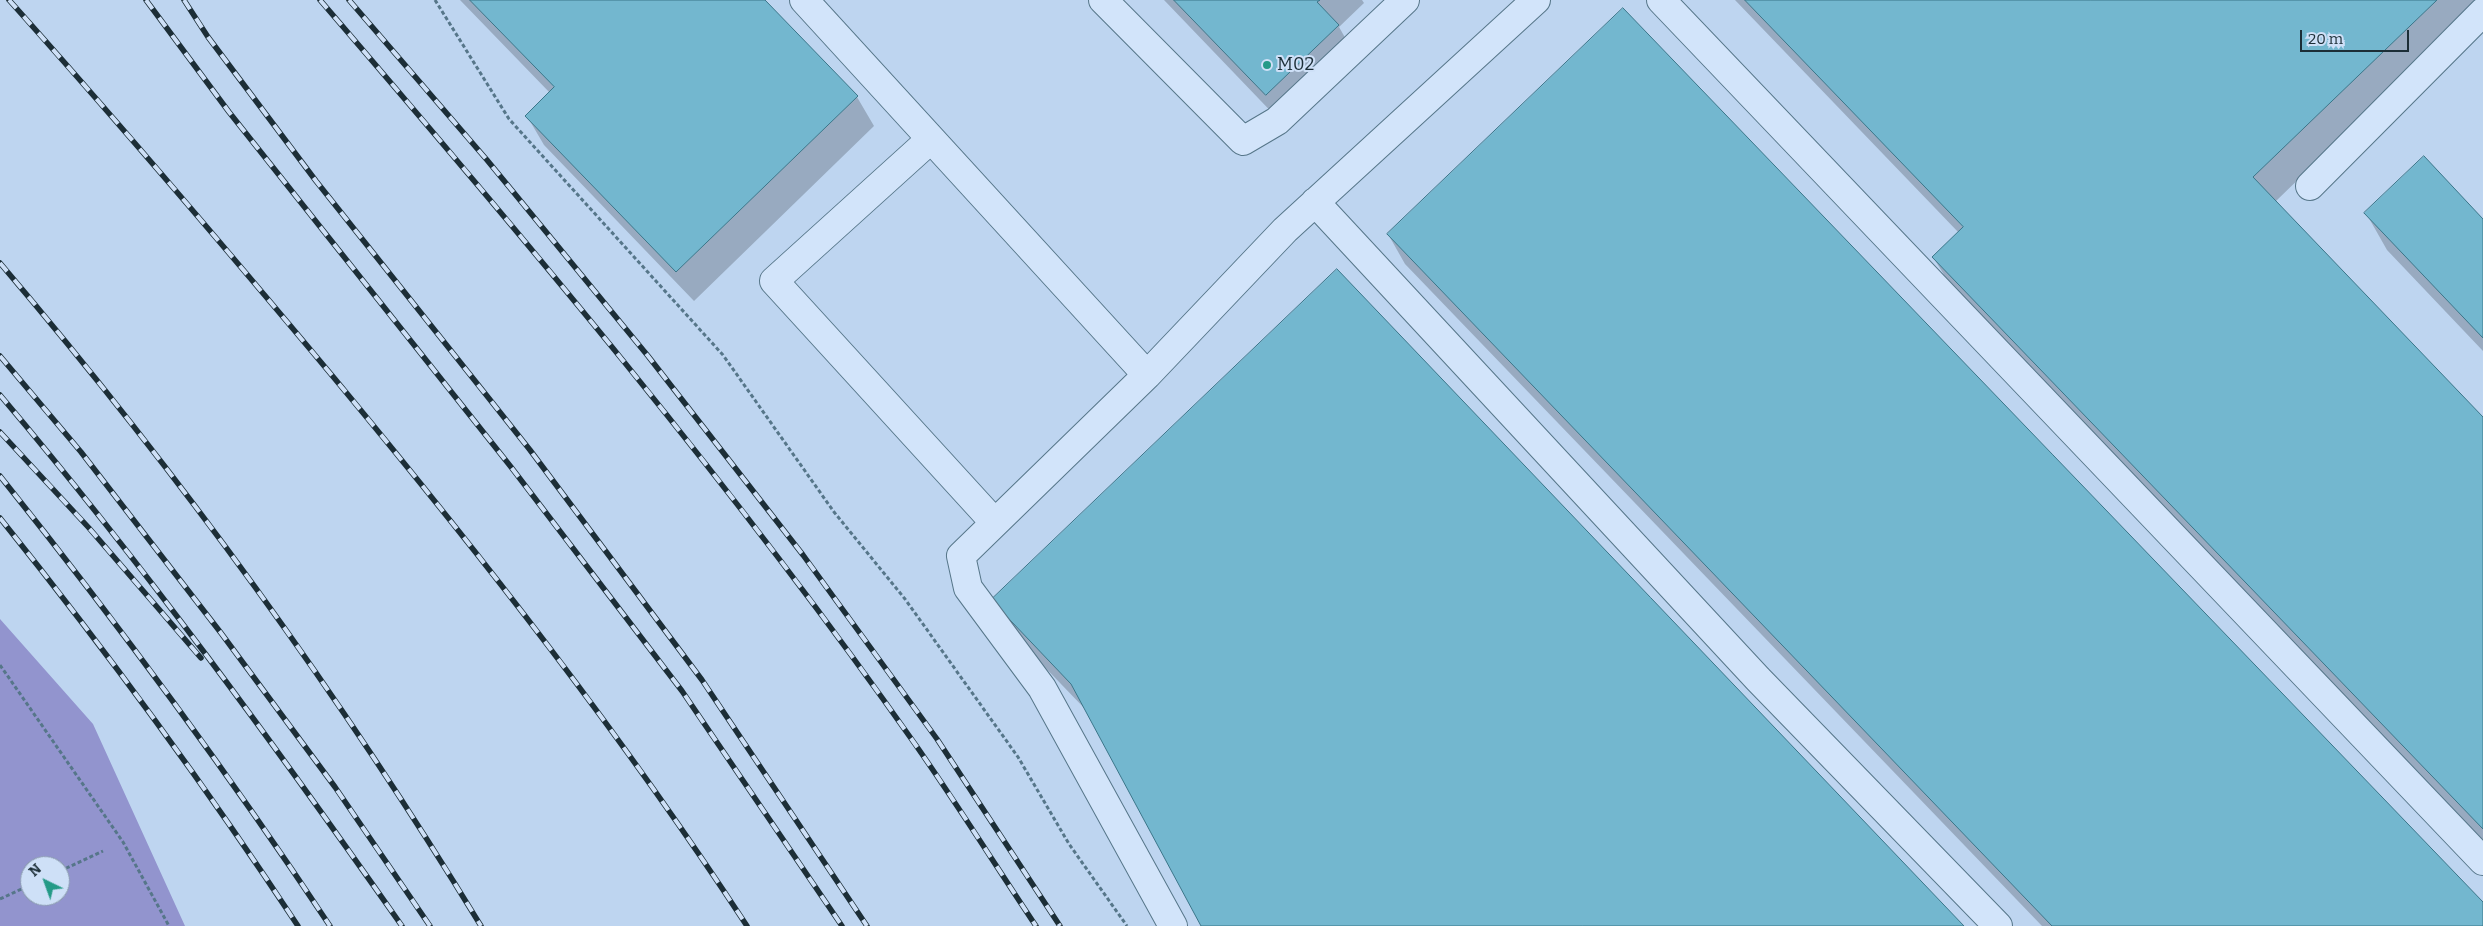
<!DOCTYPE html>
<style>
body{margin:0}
#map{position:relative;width:2483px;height:926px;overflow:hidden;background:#bed5f0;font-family:Bitter,serif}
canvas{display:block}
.north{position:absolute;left:20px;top:856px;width:50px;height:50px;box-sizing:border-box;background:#cee0f7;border:1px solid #8799aa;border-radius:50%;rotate:318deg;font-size:14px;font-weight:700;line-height:20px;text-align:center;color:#1c2e37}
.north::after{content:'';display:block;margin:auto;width:18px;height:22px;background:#249a87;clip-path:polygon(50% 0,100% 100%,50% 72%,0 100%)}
.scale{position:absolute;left:2300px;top:30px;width:109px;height:22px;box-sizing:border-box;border:2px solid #1c2e37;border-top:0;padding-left:6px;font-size:15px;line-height:18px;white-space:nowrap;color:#1c2e37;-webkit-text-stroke:4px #cee0f7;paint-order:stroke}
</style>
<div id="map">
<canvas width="2483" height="926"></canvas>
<div class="north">N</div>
<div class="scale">20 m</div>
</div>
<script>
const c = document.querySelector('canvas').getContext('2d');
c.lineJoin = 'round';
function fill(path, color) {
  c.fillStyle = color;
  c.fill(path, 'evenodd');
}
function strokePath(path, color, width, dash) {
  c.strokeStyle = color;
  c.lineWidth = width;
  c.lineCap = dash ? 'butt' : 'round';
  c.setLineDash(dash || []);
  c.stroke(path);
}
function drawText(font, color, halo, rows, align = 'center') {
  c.font = font + ' Bitter,serif';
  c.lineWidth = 4;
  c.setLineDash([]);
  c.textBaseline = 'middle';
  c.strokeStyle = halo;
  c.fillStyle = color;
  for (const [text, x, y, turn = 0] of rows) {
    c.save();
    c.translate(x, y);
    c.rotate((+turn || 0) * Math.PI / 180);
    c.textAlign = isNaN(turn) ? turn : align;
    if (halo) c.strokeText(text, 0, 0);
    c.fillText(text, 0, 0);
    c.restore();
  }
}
fill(new Path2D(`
 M0,619L93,724L185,926H0ZM30,866H60V896H30Z`), '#9294ce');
fill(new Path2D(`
 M460,0H763L857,97L874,126L694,301L544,145L527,116L550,93Z
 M1164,0H1362L1364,3L1339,27L1355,55L1283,124Z
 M1735,0H2483L2275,202L2483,419V840L1951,286L1933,257L1959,233Z
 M2366,213L2483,220V351L2387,250Z
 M1388,234L2483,904V926H2042L1405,264Z
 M992,600L1963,926H1202L1087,711L1009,630Z`), '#0003');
const building = new Path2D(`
 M470,0H765L858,96L676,272L525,116L554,87Z
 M1174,0H1320L1317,2L1339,25L1266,95Z
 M1745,0H2437L2253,177L2483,417V829L1932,257L1963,227Z
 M1623,8L2483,902V926H2052L1387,234Z
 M2424,156L2483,219V338L2364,213Z
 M1337,269L1964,926H1201L1071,684L991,600Z`);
fill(building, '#73b7cf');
strokePath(building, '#3b7689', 1);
const minor = new Path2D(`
 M804,0L1147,375
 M1103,0L1243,141L1277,121L1405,0
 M1661,0L2483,861
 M931,139L774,281L995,523
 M2310,186L2483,12
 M1315,202L1758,679L1998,926
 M1173,926L1042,688L968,588L961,556L1147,375L1285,230L1536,0`);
strokePath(minor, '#567689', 30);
strokePath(new Path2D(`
 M435,0L509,119L723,355L834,512L905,599L1018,757L1069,844L1127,926
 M0,665L123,842L169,926
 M60,871L103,851
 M0,899L30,885`), '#567689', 3, [4, 2.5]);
strokePath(minor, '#d2e4fa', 28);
const rail = new Path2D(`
 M9,0C120,124 228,251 335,379C481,555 622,735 747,926
 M146,0L229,112L511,467L682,691L842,926
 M184,0L208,37L316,181L530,450L702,680L867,926
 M320,0C527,241 732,484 915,744C957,804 996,866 1036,926
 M349,0L487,160L648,356L803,555L937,739L1060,926
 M0,263C177,471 339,693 481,926
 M0,356L81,452L221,633L335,787L430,926
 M0,395C144,565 274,744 402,926
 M0,432L89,528L201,658
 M0,476C116,621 227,771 330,926
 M0,518C105,649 205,785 298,926`);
strokePath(rail, '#1c2e37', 5.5);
strokePath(rail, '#cee0f7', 4, [11]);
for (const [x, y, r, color] of [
 [1267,65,5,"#249a87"]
]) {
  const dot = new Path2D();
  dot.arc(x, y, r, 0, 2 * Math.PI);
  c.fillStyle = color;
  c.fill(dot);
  strokePath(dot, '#cee0f7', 2);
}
drawText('18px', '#1c2e37', '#cee0f7', [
 ["M02",1277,65]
], 'left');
</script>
